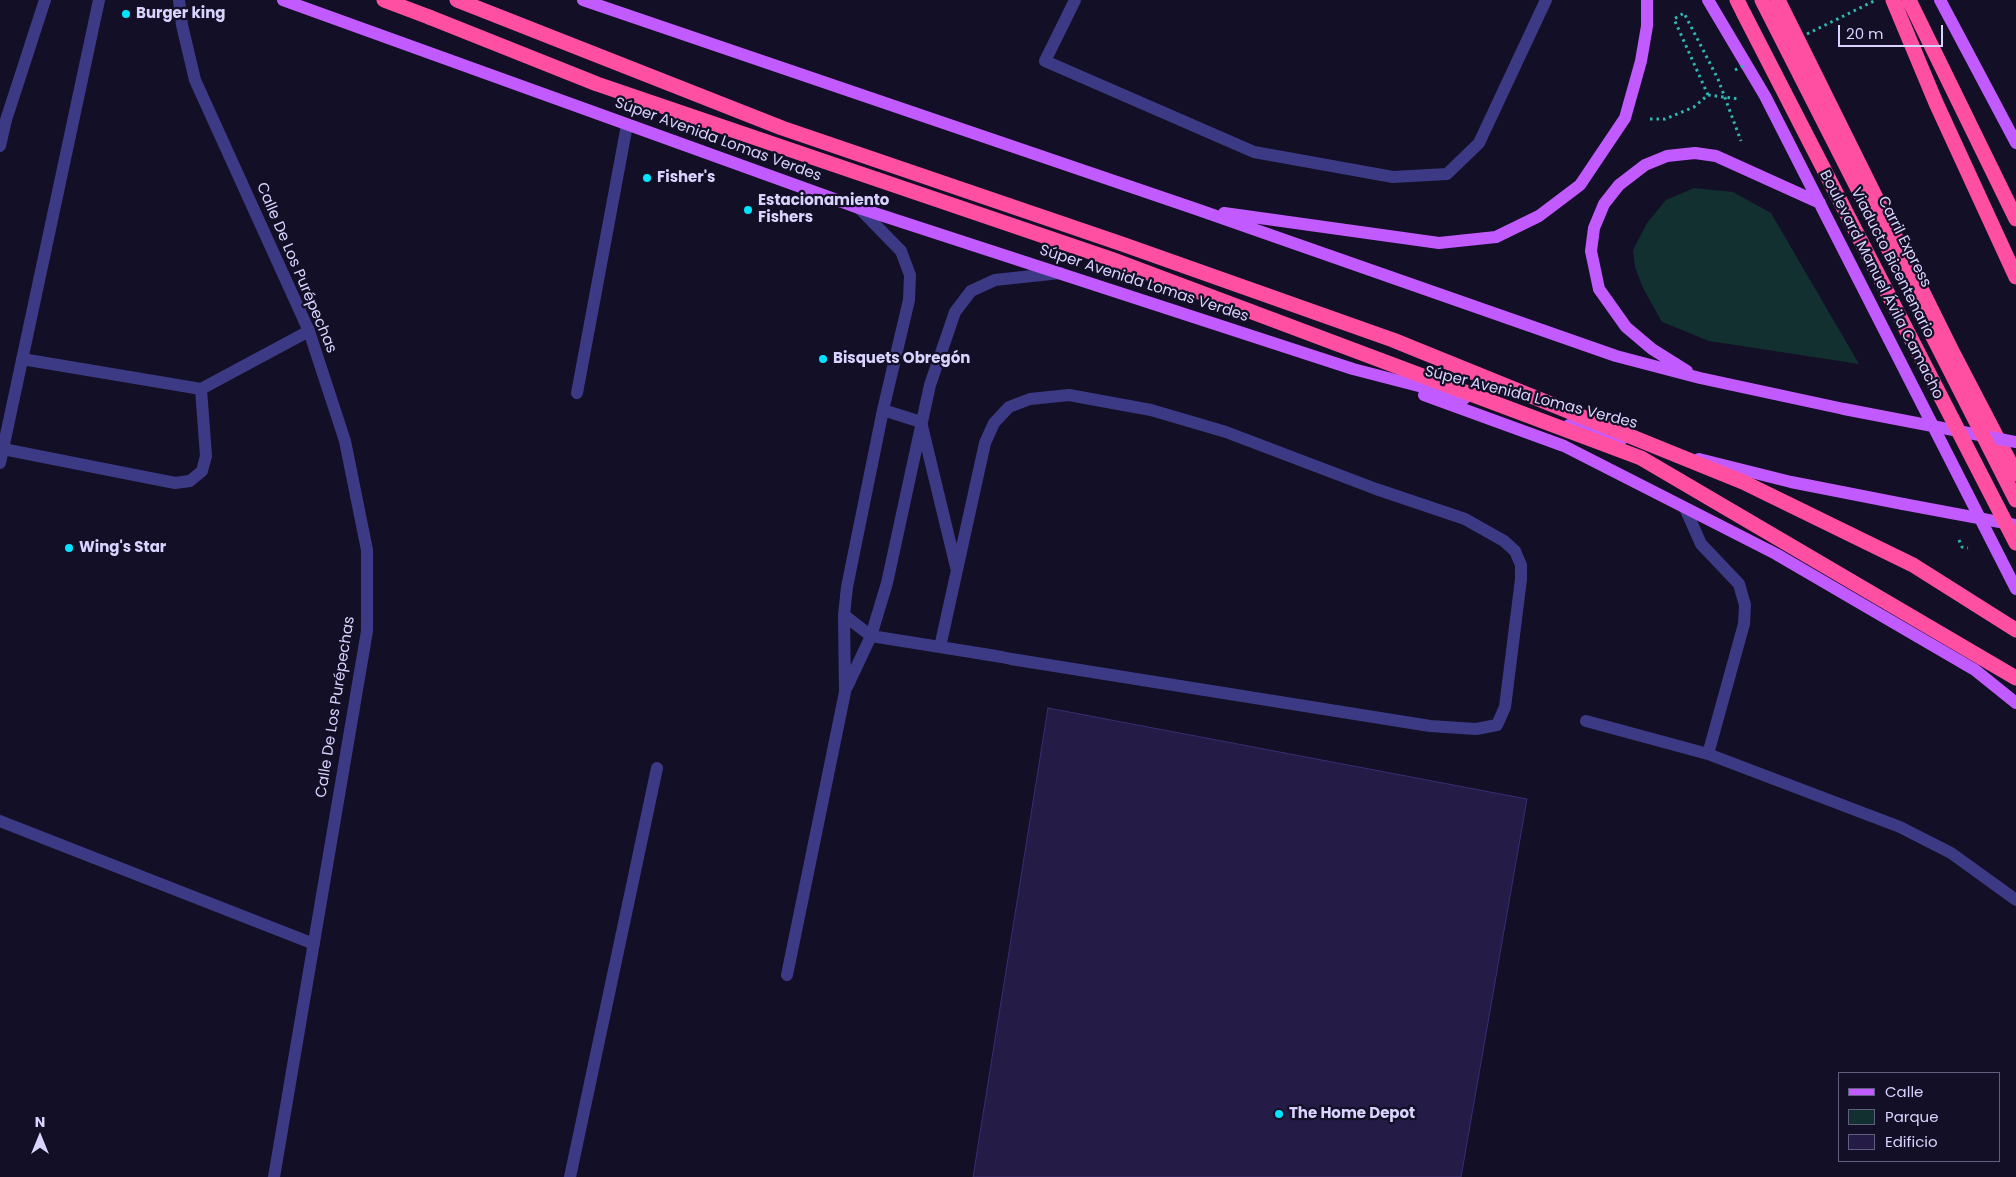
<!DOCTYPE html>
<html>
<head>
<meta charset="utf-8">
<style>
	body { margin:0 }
	#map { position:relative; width:2016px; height:1177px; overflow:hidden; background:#130f26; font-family:Poppins,sans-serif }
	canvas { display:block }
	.legend { position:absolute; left:1838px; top:1072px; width:162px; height:90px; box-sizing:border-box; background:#130f26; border:1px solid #625e7d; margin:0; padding:6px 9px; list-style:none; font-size:15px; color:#d9d4ff }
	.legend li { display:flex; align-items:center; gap:10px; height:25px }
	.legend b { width:25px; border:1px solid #625e7d }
	.north { position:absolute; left:15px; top:1112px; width:50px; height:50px; -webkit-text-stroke:4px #130f26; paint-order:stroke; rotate:0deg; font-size:14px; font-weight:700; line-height:20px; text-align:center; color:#d9d4ff }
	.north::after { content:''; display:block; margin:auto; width:18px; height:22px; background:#d9d4ff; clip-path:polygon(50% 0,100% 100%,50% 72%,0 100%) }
	.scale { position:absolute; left:1838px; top:25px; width:105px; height:22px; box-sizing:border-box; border:2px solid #d9d4ff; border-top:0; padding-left:6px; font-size:15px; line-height:18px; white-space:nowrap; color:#d9d4ff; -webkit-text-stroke:4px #130f26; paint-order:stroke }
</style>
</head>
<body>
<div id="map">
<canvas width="2016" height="1177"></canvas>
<ul class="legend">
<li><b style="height:6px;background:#c25bff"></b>Calle</li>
<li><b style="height:14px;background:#12302f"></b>Parque</li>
<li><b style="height:14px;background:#241b47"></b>Edificio</li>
</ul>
<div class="north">N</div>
<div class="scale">20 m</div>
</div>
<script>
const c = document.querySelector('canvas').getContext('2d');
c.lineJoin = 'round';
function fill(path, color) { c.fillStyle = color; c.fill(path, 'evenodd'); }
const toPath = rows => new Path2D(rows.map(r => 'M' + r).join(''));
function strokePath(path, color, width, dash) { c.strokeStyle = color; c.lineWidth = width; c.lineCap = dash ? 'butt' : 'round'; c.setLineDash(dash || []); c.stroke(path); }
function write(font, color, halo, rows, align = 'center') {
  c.font = font + ' Poppins,sans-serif'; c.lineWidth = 4.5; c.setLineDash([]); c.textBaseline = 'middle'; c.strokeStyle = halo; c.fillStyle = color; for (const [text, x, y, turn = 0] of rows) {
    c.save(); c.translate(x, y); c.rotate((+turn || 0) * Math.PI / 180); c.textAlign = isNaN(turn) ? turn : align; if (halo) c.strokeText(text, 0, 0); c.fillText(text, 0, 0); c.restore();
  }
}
fill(toPath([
	[1694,188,1733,192,1771,213,1859,364,1709,341,1662,322,1643,288,1635,267,1633,250,1647,223,1666,200]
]), '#12302f');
const building = toPath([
	[1048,708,1527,799,1461,1177,973,1177,1048,708]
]);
fill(building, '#241b47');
strokePath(building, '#3b2d73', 1);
strokePath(toPath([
	[1708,95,1674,19,1684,13,1718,79,1741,141],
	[1650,119,1665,119,1694,107,1708,95,1739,99],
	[1959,540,1962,547,1968,548]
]), '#2fb8b0', 3, [2.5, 4]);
strokePath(toPath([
	[179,0,182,25,195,80,309,331,345,441,367,550,367,631,274,1177],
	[1075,0,1045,61,1254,152,1393,177,1447,174,1479,143,1546,0],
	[0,146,6,120,45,0],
	[201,389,309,331],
	[577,393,627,125],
	[883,410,921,422,956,567],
	[3,449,175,483,190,481,202,471,206,456,201,389,22,359],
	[0,463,99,0],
	[1685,508,1701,544,1739,584,1745,605,1744,624,1708,754],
	[844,615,871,636,940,647,1002,657,1011,659,1430,726,1476,729,1497,725,1505,707,1521,579,1521,565,1515,551,1504,541,1465,519,1376,489,1226,432,1151,410,1069,395,1030,399,1009,407,994,423,985,443,940,647],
	[847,687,871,636,887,583,930,385,955,312,971,291,995,280,1060,273],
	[1586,721,1708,754,1900,827,1951,853,2016,900],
	[0,821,314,944],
	[787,975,845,692,844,615,847,587,883,410,909,300,910,275,901,251,859,208],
	[570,1177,657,768]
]), '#3d3a85', 12);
strokePath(toPath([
	[283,0,859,208,1353,369,1465,398],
	[583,0,1196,209,1616,356,1700,378,1844,409],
	[1708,0,1765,96,2016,589],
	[1940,0,2016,143],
	[1224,213,1439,243,1496,237,1539,216,1580,185,1625,118,1641,61,1647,26,1647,0],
	[1687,371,1652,349,1626,327,1599,289,1591,251,1594,228,1604,204,1619,185,1645,165,1667,156,1695,153,1716,156,1820,203],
	[1424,395,1564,446,1776,554,1975,670,2016,703],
	[1569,425,1622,439],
	[1699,459,1791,482,1903,504]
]), '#c25bff', 12);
strokePath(toPath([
	[384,0,429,17],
	[1737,0,1744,14],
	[1778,0,1952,351,2016,474],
	[1893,0,1936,103,2016,277],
	[1909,0,2016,219]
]), '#ff4fa3', 15);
strokePath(toPath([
	[1807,34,1876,0],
	[1735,70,1743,66]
]), '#2fb8b0', 3, [2.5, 4]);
strokePath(toPath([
	[1844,409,2016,442],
	[1903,504,2016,525]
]), '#c25bff', 12);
strokePath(toPath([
	[457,0,782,128,1122,244,1393,340,1743,482,1913,565,2016,630],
	[1762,0,2016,500],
	[1744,14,2016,543],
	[429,17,597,84,1111,259,1641,458,2016,678]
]), '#ff4fa3', 15);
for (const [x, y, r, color] of [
	[126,14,5,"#00e5ff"],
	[647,178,5,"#00e5ff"],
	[748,210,5,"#00e5ff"],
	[823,359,5,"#00e5ff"],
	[69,548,5,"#00e5ff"],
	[1279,1114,5,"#00e5ff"]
]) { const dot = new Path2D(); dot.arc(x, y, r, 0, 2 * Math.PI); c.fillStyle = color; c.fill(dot); strokePath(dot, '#130f26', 2); }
write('bold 15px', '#d9d4ff', '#130f26', [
	["Burger king",136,14],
	["Fisher's",657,178],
	["Estacionamiento",758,201],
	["Fishers",758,218],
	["Bisquets Obregón",833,359],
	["Wing's Star",79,548],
	["The Home Depot",1289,1114]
], 'left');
write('15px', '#d9d4ff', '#130f26', [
	["Súper Avenida Lomas Verdes",718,140,20],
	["Carril Express",1904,242,63],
	["Viaducto Bicentenario",1892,263,63],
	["Calle De Los Purépechas",296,268,67],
	["Súper Avenida Lomas Verdes",1144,284,18],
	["Boulevard Manuel Ávila Camacho",1881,285,63],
	["Súper Avenida Lomas Verdes",1531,398,14],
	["Calle De Los Purépechas",336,707,-81]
]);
</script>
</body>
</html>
